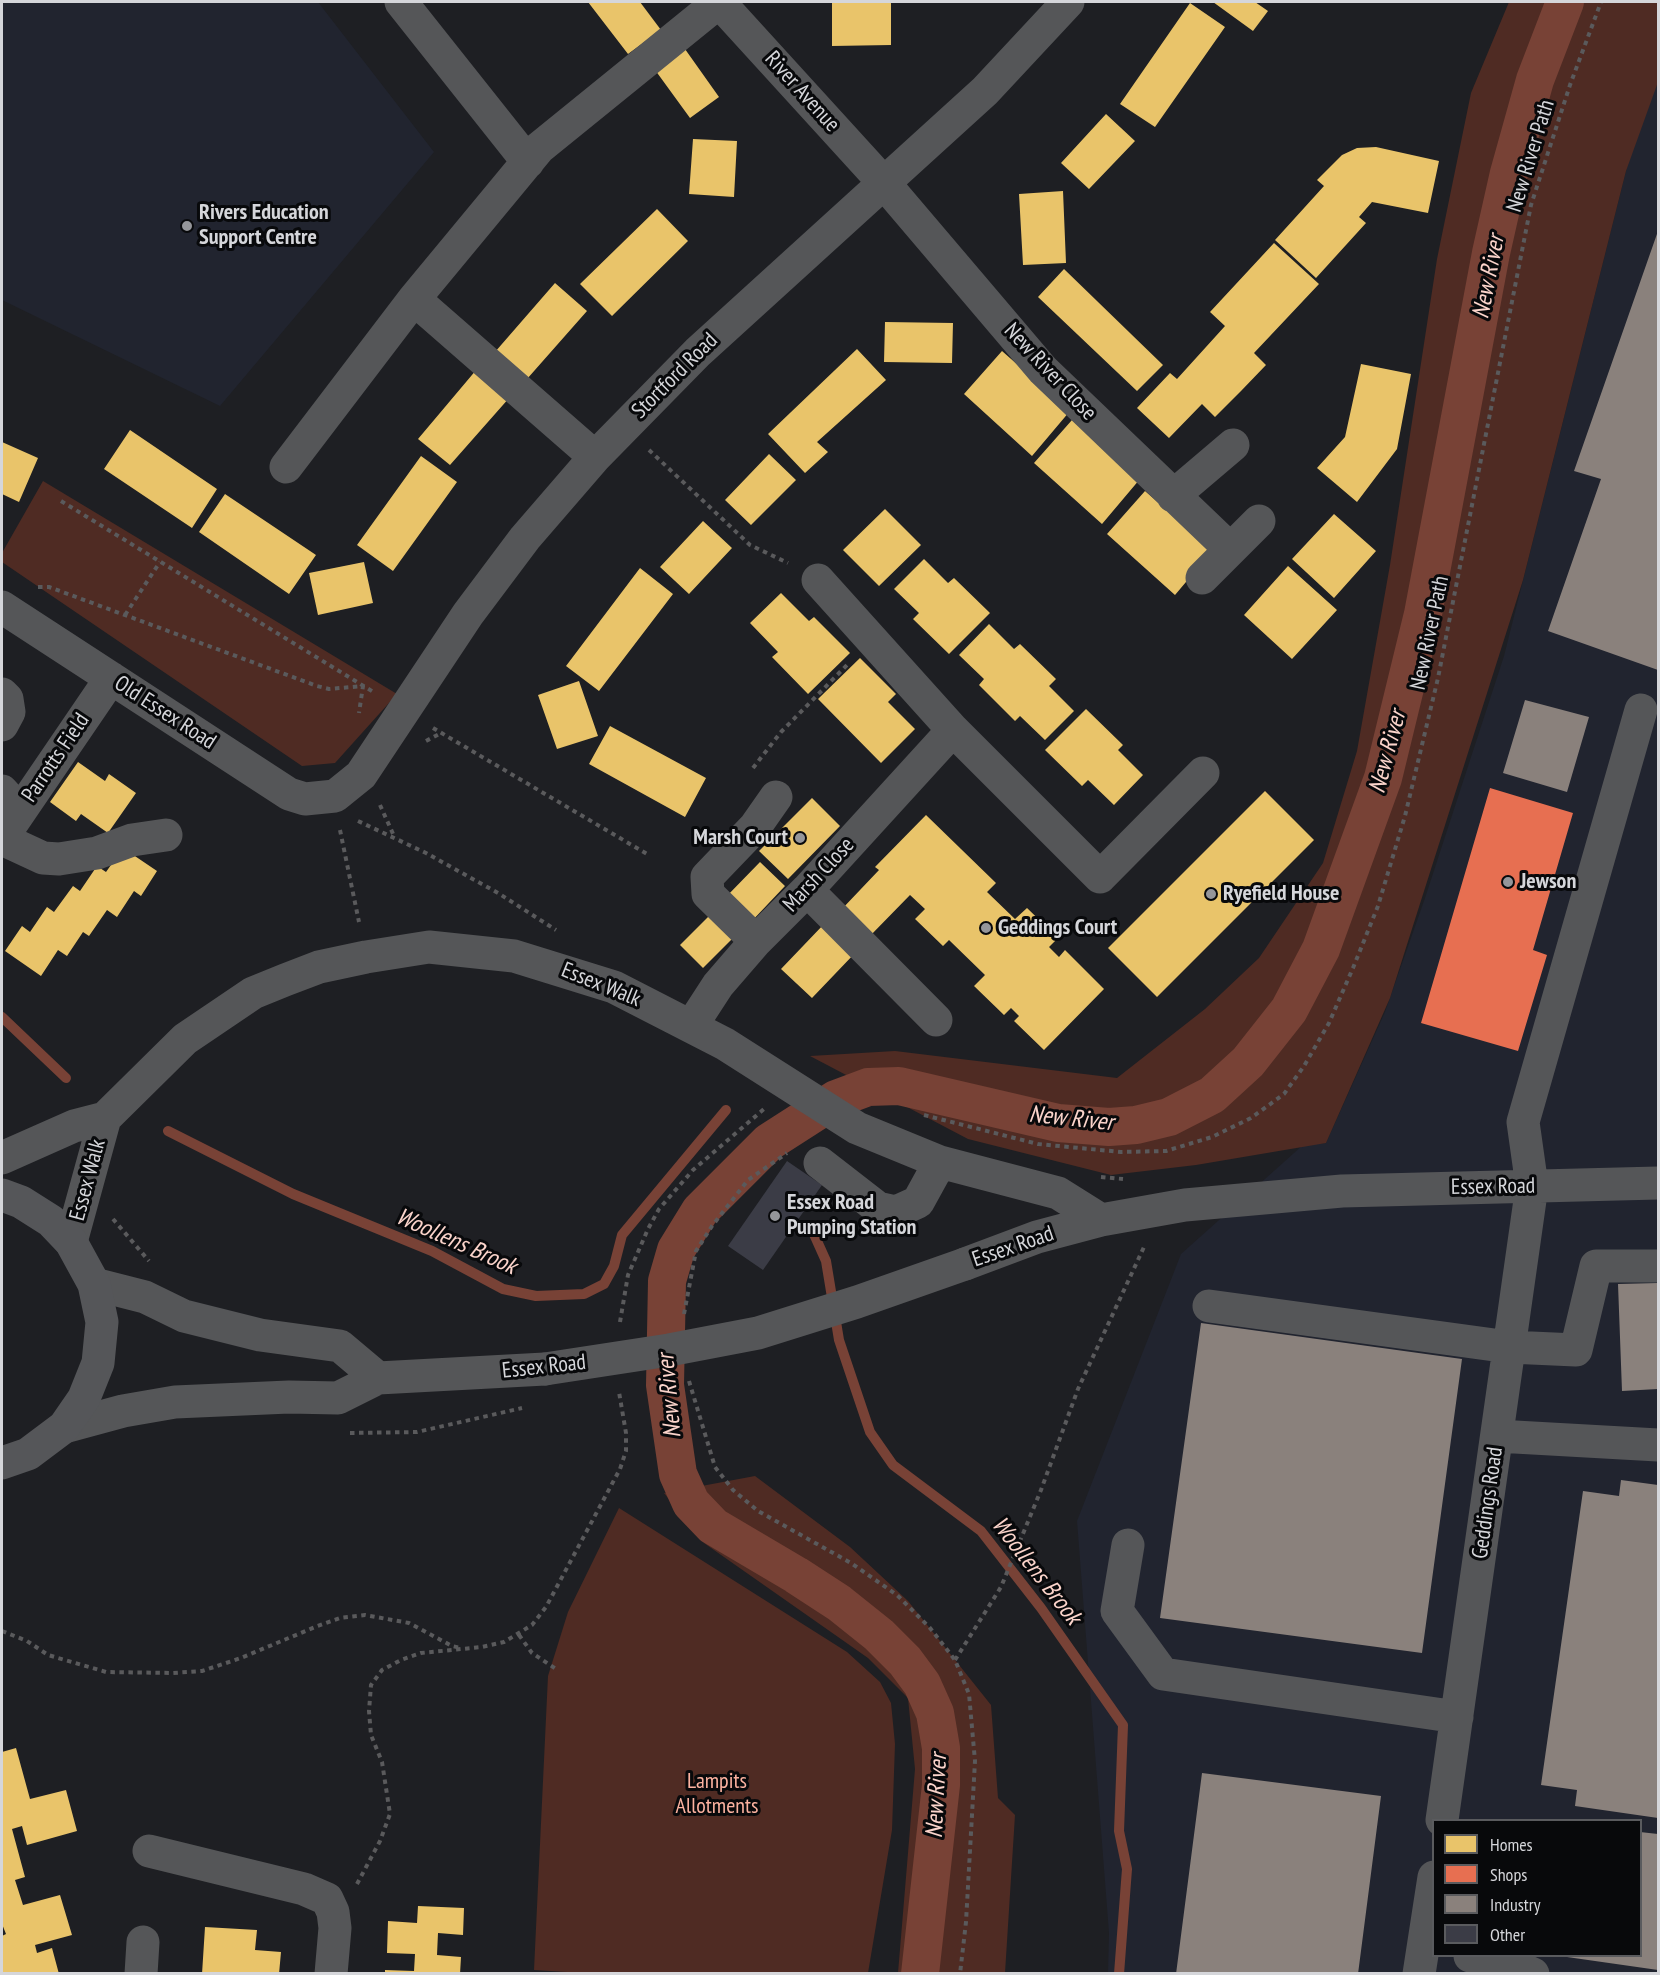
<!DOCTYPE html>
<html>
<head>
<meta charset="utf-8">
<style>
	body { margin:0 }
	#map { position:relative; width:1660px; height:1975px; overflow:hidden; background:#1e1f23; font-family:"PT Sans Narrow",sans-serif }
	canvas { display:block }
	.frame { position:absolute; inset:0; border:3px solid #d5d6da; pointer-events:none }
	.legend { position:absolute; left:1432px; top:1819px; width:210px; height:138px; box-sizing:border-box; background:#08090b; border:2px solid #5a5b5e; margin:0; padding:8px 10px; list-style:none; font-size:18px; color:#d5d6da }
	.legend li { display:flex; align-items:center; gap:12px; height:30px }
	.legend b { width:30px; border:2px solid #5a5b5e }
</style>
</head>
<body>
<div id="map">
<canvas width="1660" height="1975"></canvas>
<div class="frame"></div>
<ul class="legend">
<li><b style="height:16px;background:#e9c46a"></b>Homes</li>
<li><b style="height:16px;background:#e76f51"></b>Shops</li>
<li><b style="height:16px;background:#8a817c"></b>Industry</li>
<li><b style="height:16px;background:#3b3c46"></b>Other</li>
</ul>
</div>
<script>
const c = document.querySelector('canvas').getContext('2d');
c.lineJoin = 'round';
function fill(path, color) { c.fillStyle = color; c.fill(path, 'evenodd'); }
const toPath = rows => new Path2D(rows.map(r => 'M' + r).join(''));
function strokePath(path, color, width, dash) { c.strokeStyle = color; c.lineWidth = width; c.lineCap = dash ? 'butt' : 'round'; c.setLineDash(dash || []); c.stroke(path); }
function write(font, color, halo, rows, align = 'center') {
  c.font = font + ' "PT Sans Narrow",sans-serif'; c.lineWidth = 6; c.setLineDash([]); c.textBaseline = 'middle'; c.strokeStyle = halo; c.fillStyle = color; for (const [text, x, y, turn = 0] of rows) {
    c.save(); c.translate(x, y); c.rotate((+turn || 0) * Math.PI / 180); c.textAlign = isNaN(turn) ? turn : align; if (halo) c.strokeText(text, 0, 0); c.fillText(text, 0, 0); c.restore();
  }
}
fill(toPath([
	[2,2,318,2,434,152,220,406,2,300],
	[1658,80,1658,1973,1108,1973,1109,1933,1077,1521,1181,1254,1303,1145,1326,1143,1385,1012,1425,898,1504,656,1628,163],
	[1434,1820,1640,1820,1640,1956,1434,1956]
]), '#21242f');
fill(toPath([
	[1509,2,1658,2,1658,82,1626,171,1523,580,1390,998,1326,1143,1196,1165,1111,1175,968,1139,810,1056,895,1051,1117,1078,1205,1009,1259,958,1323,863,1357,751,1390,565,1437,259,1471,93],
	[43,481,397,694,335,763,302,766,2,562,2,553],
	[755,1476,850,1547,908,1601,991,1705,998,1798,1015,1815,1005,1973,898,1973,915,1769,908,1698,868,1658,704,1543,664,1493],
	[619,1508,847,1652,880,1682,891,1703,895,1744,892,1830,868,1973,600,1974,534,1970,548,1676,568,1612]
]), '#4f2b23');
fill(toPath([
	[588,2,640,2,661,30,628,54],
	[832,2,891,2,891,45,832,46],
	[1213,2,1255,2,1268,11,1253,31],
	[1190,3,1225,27,1155,127,1120,104],
	[680,42,719,97,690,118,650,63],
	[1106,114,1135,141,1089,189,1061,163],
	[693,139,737,141,734,197,689,194],
	[1376,147,1439,161,1428,213,1372,202,1359,217,1366,223,1316,278,1275,240,1324,186,1317,180,1342,155,1357,148],
	[1063,191,1066,263,1023,265,1019,194],
	[657,209,688,241,612,316,580,284],
	[1274,243,1319,284,1254,353,1266,365,1241,391,1215,417,1202,404,1169,438,1137,408,1170,373,1177,379,1225,326,1210,312],
	[1064,269,1163,365,1137,391,1038,297],
	[555,283,587,311,527,379,495,352],
	[885,322,953,323,952,363,884,362],
	[857,349,886,380,817,442,828,452,805,473,768,434],
	[1002,351,1070,411,1032,456,964,394],
	[1361,364,1411,374,1397,449,1357,502,1317,468,1345,437],
	[477,369,510,397,450,465,418,439],
	[1072,420,1140,479,1102,524,1034,463],
	[130,430,217,489,192,528,104,469],
	[2,442,38,458,19,502,2,494],
	[769,454,796,480,751,525,725,500],
	[421,456,457,482,393,571,357,545],
	[1145,491,1213,550,1175,595,1107,534],
	[225,494,316,555,289,594,199,532],
	[885,509,921,545,879,586,843,550],
	[1334,514,1376,551,1334,598,1292,559],
	[703,521,732,548,689,594,660,567],
	[924,559,948,583,954,578,990,613,949,654,913,619,919,613,894,589],
	[364,562,373,603,318,615,309,573],
	[1288,566,1337,610,1292,659,1244,615],
	[640,568,673,594,599,691,566,666],
	[781,593,809,621,814,617,850,653,808,694,772,657,778,652,750,623],
	[989,624,1014,649,1020,644,1056,679,1049,686,1074,711,1045,740,1020,716,1015,721,979,685,984,679,959,655],
	[860,658,896,694,888,702,915,729,881,763,818,699],
	[579,681,598,736,557,749,538,695],
	[1086,709,1123,745,1118,750,1143,775,1114,805,1088,780,1082,786,1045,750],
	[610,726,706,778,685,817,589,764],
	[78,762,105,781,109,774,136,793,108,833,81,814,76,821,50,802],
	[1265,791,1314,840,1157,997,1108,948],
	[812,798,840,826,788,879,759,851],
	[926,815,996,883,987,892,1015,919,1027,908,1058,938,1049,947,1059,957,1065,950,1104,989,1044,1050,1014,1021,1019,1016,1011,1008,1004,1015,974,986,985,975,949,940,943,946,915,919,925,909,910,895,869,937,841,910,879,870,875,867],
	[123,848,157,871,141,896,134,891,117,917,107,910,89,936,83,932,67,956,58,950,41,976,5,951,22,926,30,932,47,907,54,912,73,886,80,891,97,866,106,872],
	[760,862,785,886,750,923,724,899],
	[715,910,738,933,703,968,680,945],
	[825,923,856,952,812,998,781,969],
	[16,1748,30,1799,66,1790,77,1831,27,1845,22,1826,12,1829,25,1877,15,1880,23,1905,60,1895,72,1935,35,1945,37,1953,52,1948,59,1974,2,1974,2,1936,6,1934,2,1924,2,1752],
	[418,1906,464,1908,463,1935,438,1933,437,1955,461,1957,460,1974,385,1974,385,1970,414,1971,415,1954,387,1953,388,1921,417,1923],
	[205,1927,257,1930,255,1950,281,1952,279,1974,202,1974]
]), '#e9c46a');
fill(toPath([
	[1490,788,1573,813,1533,950,1547,955,1518,1051,1421,1023]
]), '#e76f51');
fill(toPath([
	[1658,231,1658,670,1548,631,1601,479,1574,471],
	[1525,700,1589,717,1567,792,1503,773],
	[1658,1283,1658,1389,1622,1391,1618,1284],
	[1201,1323,1462,1359,1422,1653,1160,1618],
	[1621,1480,1658,1485,1658,1818,1575,1806,1577,1790,1541,1785,1583,1491,1619,1496],
	[1202,1773,1381,1796,1358,1974,1176,1974],
	[1640,1832,1658,1834,1658,1970,1567,1957,1640,1956]
]), '#8a817c');
strokePath(toPath([
	[2,1017,66,1078],
	[168,1131,293,1194,432,1251,503,1289,536,1296,584,1294,604,1284,614,1266,622,1235,726,1110],
	[813,1232,826,1261,839,1340,870,1432,893,1465,981,1531,1041,1608,1123,1725,1119,1831,1127,1869,1119,1974]
]), '#784236', 10);
strokePath(toPath([
	[920,1974,941,1785,941,1748,935,1713,922,1684,905,1661,879,1635,839,1603,796,1575,713,1526,691,1503,678,1474,665,1385,667,1281,676,1250,700,1211,769,1142,836,1099,868,1087,899,1086,1058,1123,1109,1127,1136,1125,1169,1117,1212,1095,1248,1062,1289,1010,1321,949,1383,778,1423,614,1491,253,1509,173,1535,80,1565,2]
]), '#784236', 38);
fill(toPath([
	[787,1161,822,1185,763,1270,728,1246]
]), '#3b3c46');
strokePath(toPath([
	[649,450,750,545,788,563],
	[61,501,375,693],
	[38,587,49,587,317,686,329,689,363,686,359,713],
	[125,615,160,562],
	[433,728,647,854],
	[426,741,441,733],
	[753,768,781,732,847,665],
	[380,805,394,836],
	[358,821,426,853,498,893,556,930],
	[340,830,359,922],
	[924,1115,1038,1144,1121,1152,1166,1151,1212,1137,1251,1118,1284,1094,1304,1066,1329,1023,1353,968,1378,906,1405,816,1438,678,1531,205,1570,85,1601,2],
	[1101,1177,1123,1179],
	[113,1219,149,1261],
	[684,1314,696,1251,712,1226,748,1180,787,1153],
	[620,1322,628,1275,648,1229,659,1209,693,1170,764,1109],
	[689,1381,715,1467,733,1490,758,1511,851,1563,897,1595,930,1628,955,1660,969,1694,975,1761,966,1922,960,1974],
	[350,1433,417,1432,522,1408],
	[2,1631,27,1641,48,1655,106,1672,173,1673,202,1671,241,1658,315,1627,340,1618,365,1615,409,1623,452,1646,461,1648],
	[519,1635,532,1653,556,1669],
	[955,1660,1001,1587,1041,1490,1078,1389,1144,1247],
	[357,1884,380,1841,390,1814,382,1762,371,1735,369,1711,371,1685,382,1670,401,1660,421,1653,482,1647,504,1642,532,1625,546,1607,620,1469,626,1451,626,1433,619,1392]
]), '#5a5a5c', 4, [4.5, 4.5]);
strokePath(toPath([
	[401,2,528,162],
	[719,2,884,183,1043,370,1230,549],
	[414,299,595,457],
	[286,467,414,299,539,148,719,2],
	[1173,496,1233,445],
	[1202,578,1259,521],
	[818,580,953,730,1100,877,1203,773],
	[2,607,289,794,305,799,335,796,361,775,468,614,525,538,595,457,698,352,985,91,1068,2],
	[2,694,7,699,9,712,2,725],
	[2,791,20,811],
	[2,838,111,678],
	[2,839,43,858,59,859,97,853,132,840,166,835],
	[807,890,936,1020],
	[756,941,708,894,707,877,755,827,776,797],
	[692,1025,718,985,756,941,807,890,953,730],
	[2,1158,74,1126,105,1118],
	[820,1163,878,1208,896,1212,918,1202,940,1162],
	[71,1242,105,1118,185,1039,253,993,285,980,319,967,366,957,429,947,514,956,614,987,725,1044,857,1128,940,1162,1058,1193,1101,1220],
	[965,1264,1037,1237,1101,1220,1185,1205,1342,1191,1658,1183],
	[94,1284,145,1297,184,1316,260,1335,340,1346,378,1378],
	[1209,1306,1509,1347,1576,1350,1596,1266,1658,1266],
	[64,1427,123,1411,175,1402,289,1397,338,1398,378,1378,545,1369],
	[1497,1436,1658,1445],
	[1128,1545,1117,1611,1163,1674,1457,1717],
	[1442,1820,1532,1186,1523,1122,1641,710],
	[149,1851,304,1889,327,1899,333,1912,335,1928,331,1974],
	[1470,1956,1500,1959,1533,1974],
	[141,1974,143,1942],
	[1419,1974,1434,1877]
]), '#555658', 33);
strokePath(toPath([
	[2,1195,21,1202,51,1221,71,1242,94,1284,102,1322,98,1363,84,1398,64,1427,28,1454,2,1463]
]), '#555659', 33);
strokePath(toPath([
	[545,1369,669,1350,758,1333,857,1302,965,1264]
]), '#555658', 33);
for (const [x, y, r, color] of [
	[187,226,6,"#95969a"],
	[800,838,6,"#95969a"],
	[1508,882,6,"#95969a"],
	[1211,894,6,"#95969a"],
	[986,928,6,"#95969a"],
	[775,1216,6,"#95969a"]
]) { const dot = new Path2D(); dot.arc(x, y, r, 0, 2 * Math.PI); c.fillStyle = color; c.fill(dot); strokePath(dot, '#08090b', 2); }
write('22px', '#d5d6da', '#08090b', [
	["River Avenue",802,92,48],
	["New River Path",1531,156,-73],
	["New River Close",1050,372,47],
	["Stortford Road",675,376,-45],
	["New River Path",1430,633,-78],
	["Old Essex Road",165,713,33],
	["Parrotts Field",56,758,-56],
	["Marsh Close",819,875,-47],
	["Essex Walk",601,985,22],
	["Essex Walk",88,1180,-75],
	["Essex Road",1493,1187,-1],
	["Essex Road",1013,1247,-19],
	["Essex Road",544,1367,-6],
	["Geddings Road",1488,1503,-82]
]);
write('bold 22px', '#d5d6da', '#08090b', [
	["Rivers Education",199,213],
	["Support Centre",199,238],
	["Marsh Court",788,838,"right"],
	["Jewson",1520,882],
	["Ryefield House",1223,894],
	["Geddings Court",998,928],
	["Essex Road",787,1203],
	["Pumping Station",787,1228]
], 'left');
write('22px', '#fcb2a0', '#08090b', [
	["Lampits",717,1782],
	["Allotments",717,1807]
]);
write('italic 24px', '#fbd4cb', '#08090b', [
	["New River",1489,277,-79],
	["New River",1388,752,-75],
	["New River",1071,1119,6],
	["Woollens Brook",456,1242,24],
	["New River",670,1396,-95],
	["Woollens Brook",1036,1571,52],
	["New River",937,1796,-87]
]);
</script>
</body>
</html>
